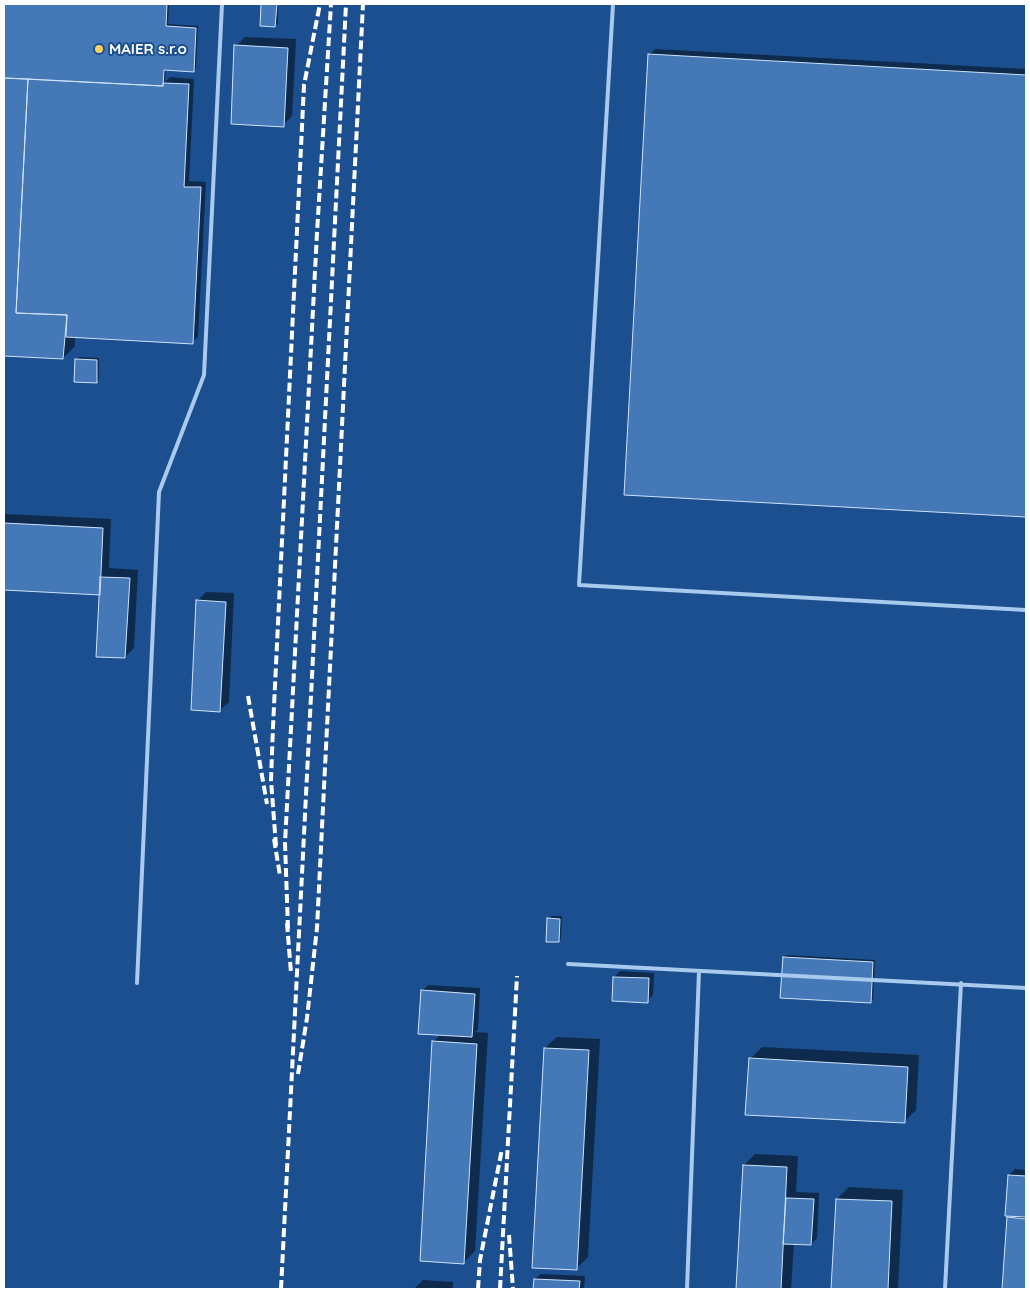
<!DOCTYPE html>
<html>
<head>
<meta charset="utf-8">
<style>
	body { margin:0 }
	#map { position:relative; width:1030px; height:1293px; overflow:hidden; background:#1b4f8f; font-family:Quicksand,sans-serif }
	canvas { display:block }
	.frame { position:absolute; inset:0; border:5px solid #fff; pointer-events:none }
</style>
</head>
<body>
<div id="map">
<canvas width="1030" height="1293"></canvas>
<div class="frame"></div>
</div>
<script>
const c = document.querySelector('canvas').getContext('2d');
c.lineJoin = 'round';
function fill(path, color) { c.fillStyle = color; c.fill(path, 'evenodd'); }
const toPath = rows => new Path2D(rows.map(r => 'M' + r).join(''));
function strokePath(path, color, width, dash) { c.strokeStyle = color; c.lineWidth = width; c.lineCap = dash ? 'butt' : 'round'; c.setLineDash(dash || []); c.stroke(path); }
function write(font, color, halo, rows, align = 'center') {
  c.font = font + ' Quicksand,sans-serif'; c.lineWidth = 4; c.setLineDash([]); c.textBaseline = 'middle'; c.strokeStyle = halo; c.fillStyle = color; for (const [text, x, y, turn = 0] of rows) {
    c.save(); c.translate(x, y); c.rotate((+turn || 0) * Math.PI / 180); c.textAlign = isNaN(turn) ? turn : align; if (halo) c.strokeText(text, 0, 0); c.fillText(text, 0, 0); c.restore();
  }
}
fill(toPath([
	[4,4,169,4,168,24,198,26,196,68,194,71,166,69,165,82,170,77,194,79,189,181,206,182,198,337,192,342,75,336,75,346,63,358,4,355],
	[263,4,278,4,278,23,275,25,262,25],
	[245,37,296,39,292,116,283,125,236,46],
	[655,49,1026,69,1026,516,625,494,649,55],
	[79,357,99,358,99,379,96,382,76,360],
	[4,514,111,519,109,568,138,570,134,648,125,657,101,594,4,589],
	[206,592,234,593,229,702,220,710,197,601],
	[551,916,562,916,561,939,559,941,549,919],
	[787,955,875,960,873,1000,870,1002,784,958],
	[620,971,654,973,653,995,647,1001,614,977],
	[428,985,480,988,478,1030,475,1032,488,1033,475,1251,464,1262,433,1042,441,1034,423,990],
	[557,1037,600,1039,588,1257,576,1269,545,1048],
	[762,1047,919,1055,916,1110,904,1122,750,1059],
	[755,1154,798,1156,796,1192,819,1193,817,1238,811,1244,794,1243,791,1289,737,1289,744,1165],
	[1015,1169,1026,1170,1026,1289,1004,1289,1008,1218,1011,1215,1009,1175],
	[849,1187,903,1190,898,1289,833,1289,837,1199],
	[541,1274,585,1276,584,1289,535,1289,535,1279],
	[423,1280,453,1282,453,1289,414,1289]
]), '#0007');
const building = toPath([
	[4,4,167,4,166,26,196,28,194,72,164,70,163,86,4,78,4,4],
	[261,4,277,4,275,27,260,26,261,4],
	[234,45,288,48,284,127,231,124,234,45],
	[648,54,1026,75,1026,517,624,495,648,54],
	[4,78,28,79,16,313,67,315,63,359,4,356,4,78],
	[28,79,163,86,163,83,189,84,184,187,201,187,193,344,66,337,67,315,16,313,28,79],
	[75,359,97,360,97,383,74,382,75,359],
	[4,523,103,528,100,595,4,590,4,523],
	[100,577,130,578,125,658,96,657,100,577],
	[196,600,226,602,220,712,191,710,196,600],
	[547,918,560,919,559,942,546,942,547,918],
	[783,957,873,962,871,1003,780,998,783,957],
	[613,977,649,978,648,1003,612,1001,613,977],
	[421,990,475,994,472,1037,418,1034,421,990],
	[432,1041,477,1044,464,1264,420,1261,432,1041],
	[544,1048,589,1050,577,1270,532,1268,544,1048],
	[749,1058,908,1067,905,1123,745,1115,749,1058],
	[743,1165,787,1167,781,1289,736,1289,743,1165],
	[1008,1175,1026,1176,1026,1217,1005,1216,1008,1175],
	[786,1198,814,1199,811,1245,783,1244,786,1198],
	[836,1199,892,1201,888,1289,831,1289,836,1199],
	[1007,1217,1026,1219,1026,1289,1002,1289,1007,1217],
	[534,1279,580,1281,579,1289,533,1289,534,1279]
]);
fill(building, '#4478b7');
strokePath(building, '#cfe3fa', 1);
strokePath(toPath([
	[613,4,579,585,1026,610],
	[568,964,1026,988],
	[137,983,159,492,204,375,222,4],
	[687,1289,699,971],
	[945,1289,961,983]
]), '#a9c9ee', 4);
strokePath(toPath([
	[248,696,267,804],
	[274,839,280,876],
	[276,846,271,780,273,727,304,85,320,4],
	[287,923,291,973],
	[288,929,285,843,317,233,331,4],
	[298,1074,307,1018,317,928,363,4],
	[509,1235,513,1289],
	[281,1289,346,4],
	[478,1289,480,1260,502,1149],
	[500,1289,517,976]
]), '#fff', 4, [9, 4]);
for (const [x, y, r, color] of [
	[99,49,5,"#ffd166"]
]) { const dot = new Path2D(); dot.arc(x, y, r, 0, 2 * Math.PI); c.fillStyle = color; c.fill(dot); strokePath(dot, '#1b4f8f', 2); }
write('bold 15px', '#fff', '#1b4f8f', [
	["MAIER s.r.o",109,49]
], 'left');
</script>
</body>
</html>
